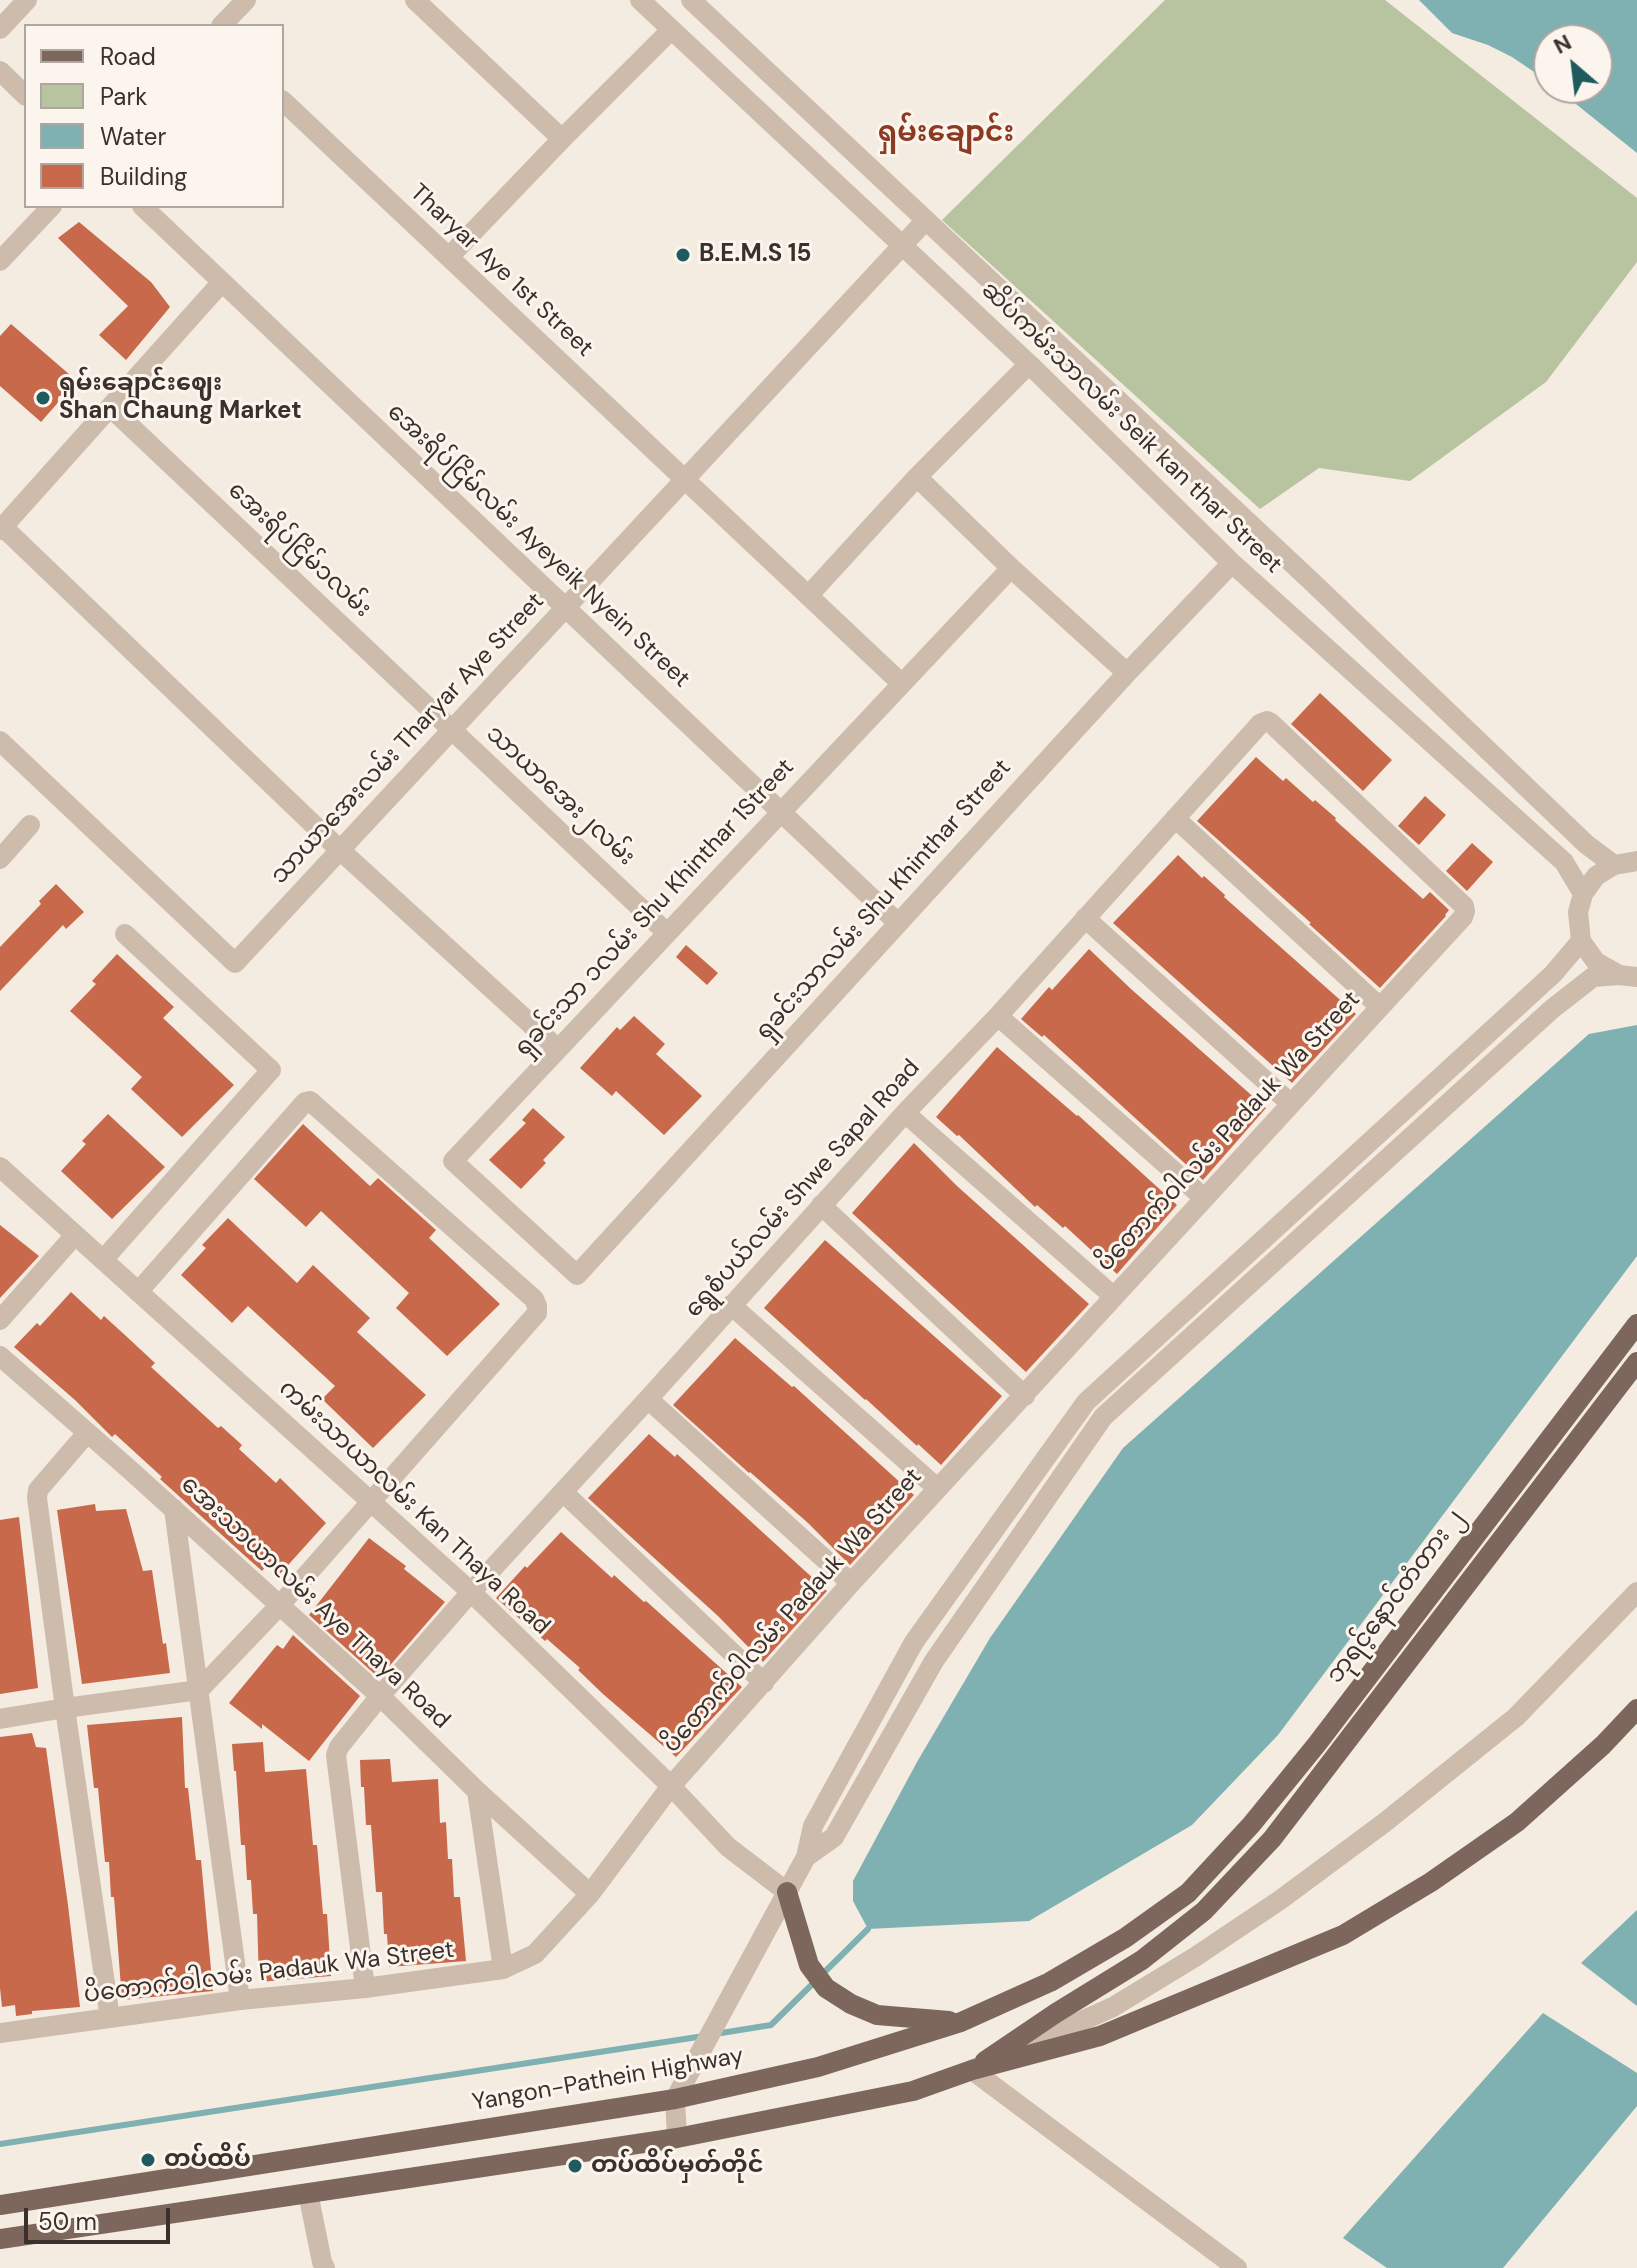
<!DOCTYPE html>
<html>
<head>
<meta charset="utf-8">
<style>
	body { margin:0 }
	#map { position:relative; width:1637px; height:2268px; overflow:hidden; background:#f4ebe1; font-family:"DM Sans",sans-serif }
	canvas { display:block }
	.legend { position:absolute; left:24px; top:24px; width:260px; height:184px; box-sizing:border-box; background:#fbf5ee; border:2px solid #aea6a0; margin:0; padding:10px 14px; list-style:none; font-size:24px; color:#3b302b }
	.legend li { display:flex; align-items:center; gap:16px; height:40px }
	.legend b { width:40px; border:2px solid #aea6a0 }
	.north { position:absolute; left:1533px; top:24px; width:80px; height:80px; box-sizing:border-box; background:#fbf5ee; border:2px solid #aea6a0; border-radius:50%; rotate:332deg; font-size:22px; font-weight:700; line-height:32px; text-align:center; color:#3b302b }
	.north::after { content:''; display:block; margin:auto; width:28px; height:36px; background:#1f5a5e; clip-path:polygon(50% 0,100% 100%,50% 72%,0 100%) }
	.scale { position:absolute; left:24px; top:2208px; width:146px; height:36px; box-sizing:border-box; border:4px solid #3b302b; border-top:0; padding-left:10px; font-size:24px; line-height:28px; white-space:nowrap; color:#3b302b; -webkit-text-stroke:6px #fbf5ee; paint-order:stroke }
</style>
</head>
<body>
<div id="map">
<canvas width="1637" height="2268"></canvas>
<ul class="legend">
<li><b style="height:10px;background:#7d675c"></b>Road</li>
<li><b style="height:22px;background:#b8c4a0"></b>Park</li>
<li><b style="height:22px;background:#7fb0b2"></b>Water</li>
<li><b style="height:22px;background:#c8694b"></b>Building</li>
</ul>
<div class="north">N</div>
<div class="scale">50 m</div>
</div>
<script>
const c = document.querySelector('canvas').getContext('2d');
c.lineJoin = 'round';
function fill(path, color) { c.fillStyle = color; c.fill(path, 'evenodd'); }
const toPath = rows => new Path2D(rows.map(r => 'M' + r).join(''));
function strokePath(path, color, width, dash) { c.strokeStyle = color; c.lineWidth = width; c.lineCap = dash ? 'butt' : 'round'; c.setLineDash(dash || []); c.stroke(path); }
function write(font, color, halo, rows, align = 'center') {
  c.font = font + ' "DM Sans","Noto Sans Myanmar",sans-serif'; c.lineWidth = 6; c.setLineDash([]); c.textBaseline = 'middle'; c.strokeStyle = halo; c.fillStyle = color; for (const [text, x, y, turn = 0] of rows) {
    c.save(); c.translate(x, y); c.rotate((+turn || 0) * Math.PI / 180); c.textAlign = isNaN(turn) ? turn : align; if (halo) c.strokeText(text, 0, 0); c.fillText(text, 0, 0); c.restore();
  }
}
fill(toPath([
	[1165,0,1385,0,1637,198,1637,262,1546,382,1410,481,1319,468,1260,509,942,220]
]), '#b8c4a0');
fill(toPath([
	[1419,0,1637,0,1637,153,1556,88,1597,88,1597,40,1549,40,1549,82,1512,57,1488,45,1452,33],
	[1637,1025,1637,1256,1278,1735,1192,1825,1029,1921,868,1929,853,1901,853,1881,917,1762,990,1638,1123,1448,1589,1034],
	[1637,1910,1637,2006,1581,1963],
	[1543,2013,1637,2073,1637,2106,1503,2268,1387,2268,1343,2238]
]), '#7fb0b2');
strokePath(toPath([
	[715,2034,771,2025,868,1929],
	[0,2144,704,2036]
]), '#7fb0b2', 6);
fill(toPath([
	[79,222,151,282,170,307,126,360,99,335,128,306,58,238],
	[11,324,77,381,41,422,0,386,0,336],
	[1320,693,1392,760,1363,791,1291,724],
	[1256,757,1283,781,1286,778,1313,802,1315,800,1336,818,1335,820,1423,899,1430,892,1449,910,1445,915,1446,916,1380,988,1309,924,1311,923,1197,821],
	[1425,796,1446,815,1419,845,1398,826],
	[1472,843,1493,862,1467,891,1446,871],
	[1178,855,1202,878,1204,876,1225,895,1224,897,1356,1014,1292,1083,1113,923],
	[56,884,84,912,66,929,63,925,0,991,0,947,41,904,39,901],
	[686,945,718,973,707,985,676,957],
	[1089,949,1131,989,1266,1108,1203,1180,1076,1064,1044,1035,1042,1037,1021,1019,1049,987,1052,990],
	[117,954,174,1007,163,1018,234,1085,182,1137,131,1089,142,1077,70,1011,96,984,92,981],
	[634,1016,665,1044,656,1054,702,1096,664,1135,616,1091,612,1096,580,1068,617,1027,620,1030],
	[997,1047,1077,1116,1078,1115,1177,1205,1117,1274,1065,1226,1063,1228,1037,1205,1035,1207,959,1135,957,1136,936,1117],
	[533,1108,565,1137,543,1160,546,1163,521,1189,489,1160,526,1123,522,1120],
	[108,1114,165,1167,112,1219,61,1171,86,1144,82,1141],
	[303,1124,370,1186,378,1178,436,1230,429,1238,500,1304,447,1356,396,1308,409,1293,321,1211,306,1227,254,1179],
	[914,1143,957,1186,1089,1304,1026,1372,852,1213],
	[228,1218,297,1283,313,1265,370,1318,357,1332,426,1395,373,1448,322,1399,335,1386,248,1306,232,1323,181,1275,206,1248,202,1245],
	[0,1225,39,1256,0,1298],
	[825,1240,1002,1396,941,1465,918,1444,917,1446,866,1399,865,1400,764,1308],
	[71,1292,101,1320,104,1316,126,1336,155,1363,151,1367,218,1428,221,1426,242,1445,239,1449,276,1483,280,1478,326,1523,280,1574,269,1563,262,1571,244,1555,160,1479,162,1477,115,1434,112,1437,75,1400,14,1347,37,1323,40,1326],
	[735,1338,792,1387,794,1386,914,1495,850,1565,808,1523,750,1472,749,1473,673,1405],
	[649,1434,675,1457,677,1454,827,1591,763,1662,718,1616,588,1498],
	[95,1504,96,1511,126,1509,143,1571,152,1570,163,1644,166,1643,170,1673,82,1684,57,1510],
	[19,1517,38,1688,0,1694,0,1520],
	[561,1532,612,1578,614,1575,644,1602,646,1601,742,1687,676,1757,603,1694,578,1670,580,1668,547,1639,545,1641,496,1598,525,1566,527,1568],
	[369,1538,406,1566,404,1569,445,1602,379,1678,309,1615],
	[293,1635,360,1696,309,1761,262,1724,262,1729,229,1703,277,1645,283,1649],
	[182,1717,185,1788,188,1788,196,1860,201,1860,213,1991,122,2000,114,1897,111,1897,109,1862,105,1862,98,1788,94,1788,87,1725],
	[32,1733,36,1747,46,1748,68,1905,80,2007,32,2011,32,2014,16,2016,15,2005,2,2007,0,1988,0,1737],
	[263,1742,265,1772,306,1769,313,1845,317,1845,323,1914,327,1914,331,1976,259,1982,257,1914,253,1914,251,1880,247,1880,245,1845,241,1845,236,1771,234,1771,232,1744],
	[390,1759,392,1782,438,1779,440,1823,446,1822,448,1859,452,1859,454,1897,460,1897,466,1961,389,1967,387,1934,384,1934,382,1892,376,1892,371,1825,366,1825,364,1787,361,1787,360,1760]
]), '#c8694b');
strokePath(toPath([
	[415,0,562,139],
	[640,0,1029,364,1232,563,1564,862,1583,894],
	[691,0,1310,580,1586,844,1614,865],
	[221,26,246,0],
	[0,29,27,0],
	[0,71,26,96],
	[282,100,902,684],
	[142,206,898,923],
	[449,257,562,139,671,30],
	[0,261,52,206],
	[110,407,667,933],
	[917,477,1011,568,1127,673],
	[3,527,340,850,558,1049],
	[0,530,222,282],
	[1011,568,453,1161,577,1275,1127,673,1232,563],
	[808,596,917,477,1029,364],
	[0,741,235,963,926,220],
	[1175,818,1380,1007],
	[0,859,30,825],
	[1637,861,1614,865,1596,876,1583,894,1578,912,1581,941,1596,962,1619,975,1637,977],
	[1085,918,1290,1103],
	[998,1016,1204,1198],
	[905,1113,1113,1296],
	[0,1167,471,1592,671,1786,728,1847,787,1892],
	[821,1205,1025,1396],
	[103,1260,271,1070,125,934],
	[731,1305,937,1488],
	[0,1320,75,1235],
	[0,1356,129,1469,380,1696,477,1791,590,1894],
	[648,1399,851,1583],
	[87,1433,38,1490,37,1498,65,1708,110,2018],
	[563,1492,764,1683],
	[174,1509,240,2000],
	[0,1719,65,1708,199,1690,280,1605,537,1313,537,1306,534,1299,310,1101,305,1102,138,1292],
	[477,1791,503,1969],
	[806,1857,834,1837,934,1661,1103,1417,1552,1009,1593,977,1619,975],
	[0,2033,240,2000,365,1988,503,1969,535,1954,590,1894,671,1786,851,1583,1463,917,1465,911,1464,906,1271,723,1267,721,1260,724,998,1016,905,1113,648,1399,471,1592,380,1696,339,1747,336,1755,365,1988],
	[677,2138,675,2099,806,1857,813,1826,914,1642,1086,1402,1553,974,1581,941],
	[308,2193,322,2262,325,2268],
	[1237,2268,972,2070,1113,2007,1195,1957,1280,1900,1384,1823,1516,1717,1637,1592]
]), '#cdbbac', 20);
strokePath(toPath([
	[787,1892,809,1965,826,1988,851,2004,877,2015,949,2021],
	[985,2061,1056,2013,1142,1960,1204,1911,1272,1839,1637,1362],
	[0,2205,675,2099,818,2067,961,2022,1050,1982,1125,1938,1188,1893,1251,1825,1317,1744,1637,1324],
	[0,2239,677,2138,913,2091,972,2070,1100,2036,1343,1935,1431,1882,1517,1822,1603,1745,1637,1709]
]), '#7d675c', 20);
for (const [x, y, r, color] of [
	[683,255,8,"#1f5a5e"],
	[43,398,8,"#1f5a5e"],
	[148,2160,8,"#1f5a5e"],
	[575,2166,8,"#1f5a5e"]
]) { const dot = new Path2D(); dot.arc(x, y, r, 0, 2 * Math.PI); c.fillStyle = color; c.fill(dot); strokePath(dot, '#fbf5ee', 3); }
write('bold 24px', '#3b302b', '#fbf5ee', [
	["B.E.M.S 15",699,255],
	["ရှမ်းချောင်းဈေး",59,384],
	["Shan Chaung Market",59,412],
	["တပ်ထိပ်",164,2160],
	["တပ်ထိပ်မှတ်တိုင်",591,2166]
], 'left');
write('24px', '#3b302b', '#fbf5ee', [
	["Tharyar Aye 1st Street",501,271,43],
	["ဆိပ်ကမ်းသာလမ်း Seik kan thar Street",1131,428,44],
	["အေးရိပ်ငြိမ်လမ်း Ayeyeik Nyein Street",538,546,43],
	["အေးရိပ်ငြိမ်၁လမ်း",299,550,43],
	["သာယာအေးလမ်း Tharyar Aye Street",408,739,-47],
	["သာယာအေး၂လမ်း",560,796,43],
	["ရှခင်းသာလမ်း Shu Khinthar Street",884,900,-48],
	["ရှခင်းသာ ၁လမ်း Shu Khinthar 1Street",655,908,-47],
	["ပိတောက်ဝါလမ်း Padauk Wa Street",1229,1132,-47],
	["ရွေစံပယ်လမ်း Shwe Sapal Road",803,1189,-48],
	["ကမ်းသာယာလမ်း Kan Thaya Road",414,1508,43],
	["ဘုရင့်နောင်တံတား ၂",1396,1597,-53],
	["အေးသာယာလမ်း Aye Thaya Road",315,1603,43],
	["ပိတောက်ဝါလမ်း Padauk Wa Street",793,1611,-48],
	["ပိတောက်ဝါလမ်း Padauk Wa Street",269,1973,-7],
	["Yangon-Pathein Highway",608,2080,-10]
]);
write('bold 28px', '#8c3b22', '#fbf5ee', [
	["ရှမ်းချောင်း",946,134]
]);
</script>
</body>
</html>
